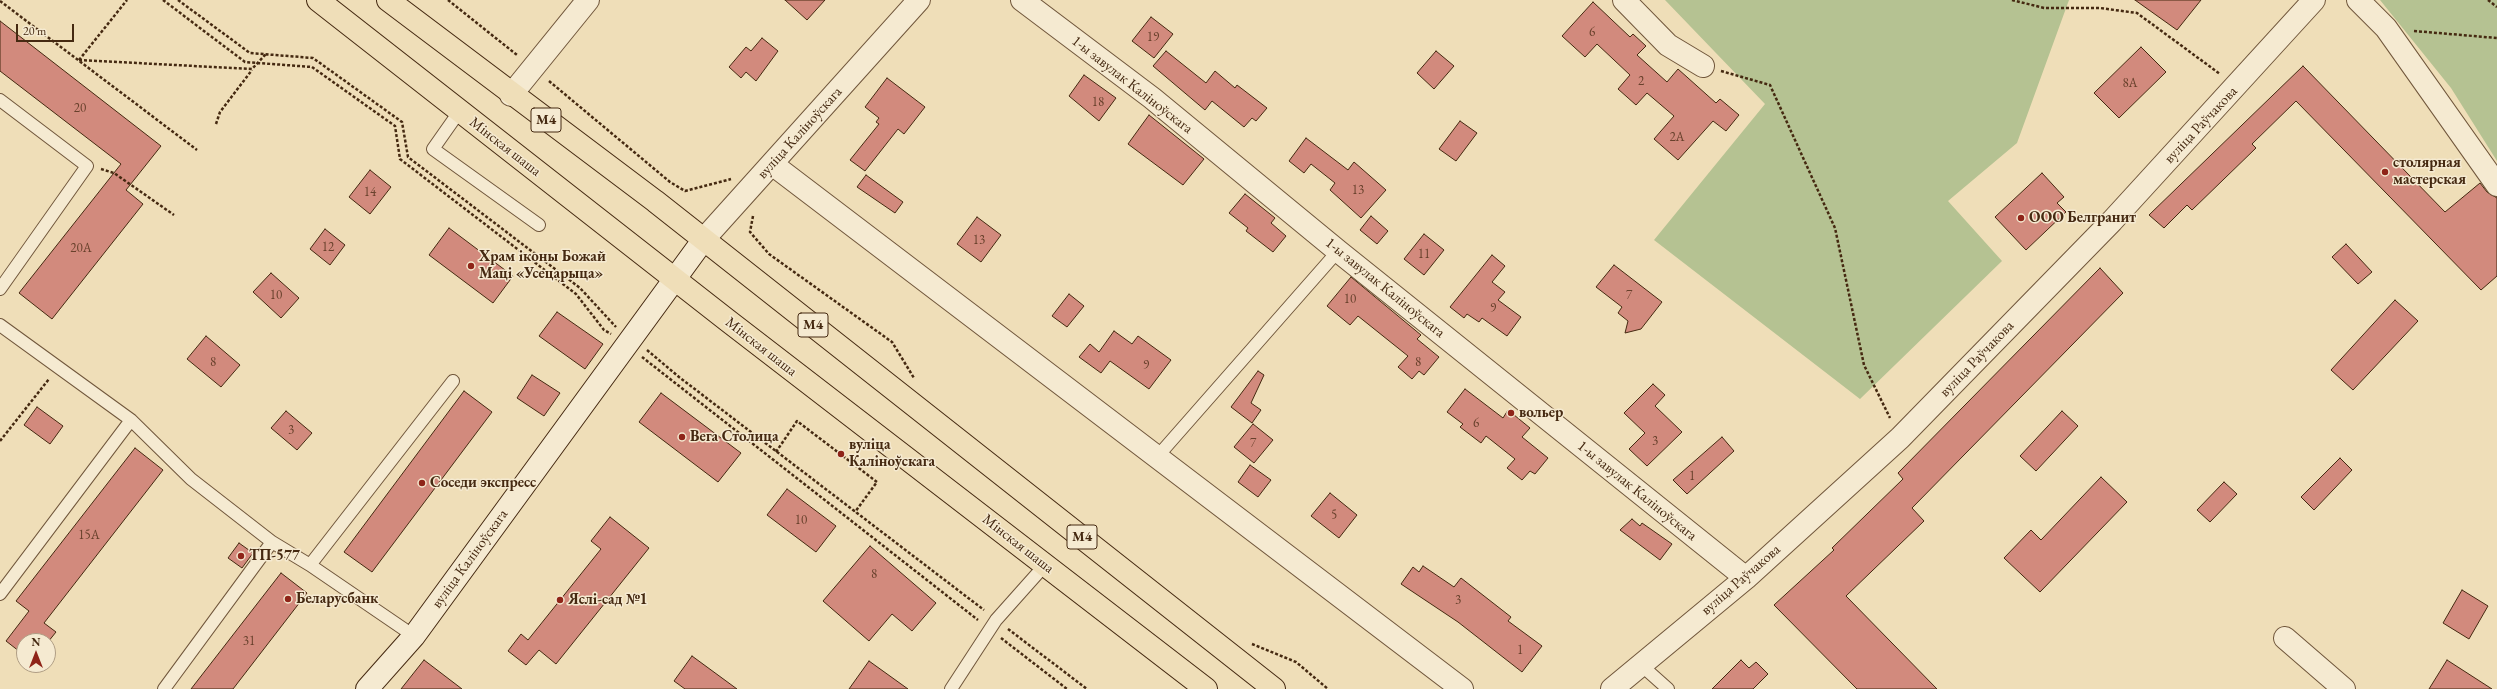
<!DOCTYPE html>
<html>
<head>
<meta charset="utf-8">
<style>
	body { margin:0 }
	#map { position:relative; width:2497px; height:689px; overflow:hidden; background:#efdeb8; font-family:"EB Garamond",serif }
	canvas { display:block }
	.north { position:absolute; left:16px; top:633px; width:40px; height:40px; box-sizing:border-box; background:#f5ead1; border:1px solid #af9d84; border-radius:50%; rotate:0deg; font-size:11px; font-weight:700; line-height:16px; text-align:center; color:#452911 }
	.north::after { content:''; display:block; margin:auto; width:14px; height:18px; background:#8f2418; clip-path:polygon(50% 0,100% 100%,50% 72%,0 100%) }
	.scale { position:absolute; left:16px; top:24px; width:58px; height:18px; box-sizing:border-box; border:2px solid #452911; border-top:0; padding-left:5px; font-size:12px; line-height:14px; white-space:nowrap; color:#452911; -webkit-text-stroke:3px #f5ead1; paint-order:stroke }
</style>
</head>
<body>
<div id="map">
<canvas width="2497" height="689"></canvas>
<div class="north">N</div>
<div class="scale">20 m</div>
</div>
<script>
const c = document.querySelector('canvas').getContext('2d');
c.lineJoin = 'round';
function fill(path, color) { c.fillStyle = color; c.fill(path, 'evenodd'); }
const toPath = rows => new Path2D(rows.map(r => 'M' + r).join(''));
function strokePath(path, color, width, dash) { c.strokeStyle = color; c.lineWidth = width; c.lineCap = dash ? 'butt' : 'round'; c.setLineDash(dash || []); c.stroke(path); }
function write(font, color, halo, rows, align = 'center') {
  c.font = font + ' "EB Garamond",serif'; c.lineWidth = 3; c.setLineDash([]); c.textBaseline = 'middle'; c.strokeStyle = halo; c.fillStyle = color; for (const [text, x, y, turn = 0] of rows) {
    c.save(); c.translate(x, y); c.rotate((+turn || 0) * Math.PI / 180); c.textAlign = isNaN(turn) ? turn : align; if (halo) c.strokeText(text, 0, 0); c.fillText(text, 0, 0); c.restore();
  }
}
fill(toPath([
	[1665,0,2069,0,2017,143,1948,201,2002,261,1860,399,1654,240,1765,104],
	[2380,0,2497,0,2497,161,2451,88]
]), '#b5c292');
const building = toPath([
	[785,0,825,0,807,20,785,0],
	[2135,0,2201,0,2177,30,2135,0],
	[1593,2,1630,37,1633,34,1646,46,1637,55,1667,82,1678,69,1716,103,1720,99,1739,115,1726,131,1713,121,1678,160,1654,139,1674,116,1647,93,1636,105,1618,89,1630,75,1597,44,1585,57,1562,36,1593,2],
	[1151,17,1173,34,1154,58,1132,41,1151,17],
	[0,21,161,146,126,190,143,204,52,319,19,293,121,164,0,71,0,21],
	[762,38,778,51,756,81,746,72,741,78,729,67,746,47,751,51,762,38],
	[2141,47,2166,72,2119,118,2094,93,2141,47],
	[1166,51,1206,83,1215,71,1235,88,1237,85,1267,108,1256,121,1252,118,1244,127,1212,101,1205,110,1153,66,1166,51],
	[1436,51,1454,66,1434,89,1417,73,1436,51],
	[2303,66,2445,212,2480,183,2487,192,2497,198,2497,276,2481,290,2296,101,2252,144,2256,148,2192,210,2187,205,2164,228,2149,215,2303,66],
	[1084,75,1116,98,1099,121,1069,96,1084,75],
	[887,78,925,107,904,134,898,129,865,171,850,160,879,124,876,122,879,118,865,107,887,78],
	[1149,115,1204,159,1183,185,1128,144,1149,115],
	[1460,121,1477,133,1456,161,1439,149,1460,121],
	[1306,138,1348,170,1354,162,1386,190,1361,218,1330,190,1335,183,1311,164,1304,173,1289,161,1306,138],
	[370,170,391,187,370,214,349,197,370,170],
	[2042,173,2064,197,2057,203,2066,212,2026,250,1995,217,2042,173],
	[866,175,903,202,895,213,857,187,866,175],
	[1245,194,1275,218,1271,223,1286,236,1273,252,1246,231,1248,228,1229,213,1245,194],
	[1371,216,1388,231,1377,244,1360,230,1371,216],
	[977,217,1001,235,981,262,957,244,977,217],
	[449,228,513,276,493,303,429,255,449,228],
	[325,229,345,245,330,265,310,249,325,229],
	[1424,234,1444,250,1424,275,1404,259,1424,234],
	[2346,244,2372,272,2358,284,2332,257,2346,244],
	[1492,255,1505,266,1492,282,1505,292,1498,300,1521,317,1507,336,1482,318,1479,322,1467,314,1464,318,1450,307,1492,255],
	[1614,265,1662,302,1641,329,1625,333,1628,321,1618,313,1622,307,1596,287,1614,265],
	[2100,268,2123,293,1912,508,1924,521,1846,596,1937,689,1857,689,1774,605,1834,550,1832,548,1903,479,1898,473,2100,268],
	[271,273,299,298,281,318,253,292,271,273],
	[1351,277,1421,335,1417,339,1439,357,1424,375,1419,371,1412,379,1398,367,1408,356,1358,316,1350,325,1327,306,1351,277],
	[1069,294,1084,306,1067,327,1052,316,1069,294],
	[2395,300,2418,321,2353,390,2331,370,2395,300],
	[557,312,603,344,585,369,539,336,557,312],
	[1114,331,1132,344,1138,336,1171,360,1149,389,1110,361,1101,373,1079,357,1090,344,1099,352,1114,331],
	[206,336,240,365,221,387,187,359,206,336],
	[1258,371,1264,375,1251,403,1261,410,1252,423,1231,407,1258,371],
	[532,375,560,393,544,416,517,398,532,375],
	[1653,384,1665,395,1655,406,1682,432,1647,466,1629,449,1645,433,1624,413,1653,384],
	[1465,389,1503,418,1508,410,1530,428,1522,437,1548,458,1535,474,1530,471,1522,480,1507,468,1515,459,1486,436,1481,443,1460,427,1463,424,1447,412,1465,389],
	[464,391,492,412,372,572,344,552,464,391],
	[661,393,741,453,718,482,639,422,661,393],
	[37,407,63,426,50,444,24,425,37,407],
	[286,411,312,433,297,450,271,428,286,411],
	[2062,411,2078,426,2036,471,2020,456,2062,411],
	[1253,424,1273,440,1254,463,1234,447,1253,424],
	[1722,437,1734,451,1687,494,1673,480,1722,437],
	[135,448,163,470,44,623,56,632,48,642,24,641,24,655,6,641,29,611,16,601,135,448],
	[2340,458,2352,470,2314,510,2301,497,2340,458],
	[1250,465,1271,480,1258,497,1238,482,1250,465],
	[2101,477,2127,502,2040,592,2004,558,2031,530,2041,540,2101,477],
	[2224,482,2237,494,2210,522,2197,510,2224,482],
	[787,489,836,526,816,552,767,515,787,489],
	[1330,493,1357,515,1339,538,1311,516,1330,493],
	[610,517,649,548,556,664,539,650,526,665,508,651,521,634,528,640,601,549,591,541,610,517],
	[1632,519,1640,526,1642,523,1672,544,1660,560,1620,530,1632,519],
	[239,543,253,553,242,568,228,558,239,543],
	[870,546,936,603,912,631,892,614,869,641,823,601,870,546],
	[1423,566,1454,587,1461,578,1511,617,1508,621,1542,646,1522,672,1458,622,1401,584,1413,567,1419,572,1423,566],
	[281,573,307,593,233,689,191,689,281,573],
	[2462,590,2488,606,2469,639,2443,623,2462,590],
	[692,656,737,689,685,689,674,681,692,656],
	[424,660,462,689,401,689,424,660],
	[1741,660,1749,668,1756,662,1768,674,1753,689,1712,689,1741,660],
	[2447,660,2492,689,2429,689,2447,660],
	[869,661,908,689,849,689,869,661]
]);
fill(building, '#d28a7d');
strokePath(building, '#452911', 1);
const lane = toPath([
	[0,100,87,166,0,289],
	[459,112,433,149,539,225],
	[0,325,131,420,191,479,272,542,310,565,414,636],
	[1157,457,1338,251],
	[310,565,453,381],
	[0,594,131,420],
	[1640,664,1668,689],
	[164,689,272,542],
	[951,689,996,620,1045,565]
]);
const street = toPath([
	[1022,0,1152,98,1338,251,1746,578],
	[1624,0,1668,45,1703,66],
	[2358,0,2386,28,2497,185],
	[511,95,588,0],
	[772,164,1462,689],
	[704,239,919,0],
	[2285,638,2344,689],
	[1612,689,1746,578,1900,438,2112,221,2314,0]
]);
const secondary = toPath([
	[367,689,414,636,704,239]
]);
const primary = toPath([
	[318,0,727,320,1206,689],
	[388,0,655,201,1274,689]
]);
strokePath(lane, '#70563b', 14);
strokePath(street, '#70563b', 24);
strokePath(secondary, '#452911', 24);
strokePath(primary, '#452911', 24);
strokePath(toPath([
	[163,0,245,62,312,67,395,126,400,159,576,294,604,330,611,334],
	[178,0,250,53,313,58,402,122,408,157,580,288,616,327],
	[448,0,517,55],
	[2012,0,2044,8,2100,8,2137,13,2220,74],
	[2488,0,2497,7],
	[0,1,197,150],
	[2414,31,2497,38],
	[79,60,252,69,266,54],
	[79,60,127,0],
	[1721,71,1770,85,1835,228,1864,365,1890,418],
	[549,81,670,182,685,191,731,179],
	[216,124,220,112,252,70],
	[101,169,114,173,174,215],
	[753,216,750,232,769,254,892,342,914,378],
	[647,350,679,377,984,610],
	[642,357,978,620],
	[0,441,49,379],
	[776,452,797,421,877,482,855,512],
	[1008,629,1087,689],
	[1001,638,1067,689],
	[1252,644,1296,662,1328,689]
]), '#452911', 2.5, [3, 2]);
strokePath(lane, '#f5ead1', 12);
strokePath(street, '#f5ead1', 22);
strokePath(secondary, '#f5ead1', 22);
strokePath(primary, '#efdeb8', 22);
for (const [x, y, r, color] of [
	[2385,172,4,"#8f2418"],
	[2021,218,4,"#8f2418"],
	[471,266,4,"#8f2418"],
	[1511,413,4,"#8f2418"],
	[682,437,4,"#8f2418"],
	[841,454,4,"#8f2418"],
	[422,483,4,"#8f2418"],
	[241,556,4,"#8f2418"],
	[288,599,4,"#8f2418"],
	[560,600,4,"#8f2418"]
]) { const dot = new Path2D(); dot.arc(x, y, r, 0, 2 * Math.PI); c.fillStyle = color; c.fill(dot); strokePath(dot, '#f5ead1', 1.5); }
write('13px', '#68412c', null, [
	["6",1592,32],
	["19",1153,37],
	["2",1641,81],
	["8А",2130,83],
	["18",1098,102],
	["20",80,108],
	["2А",1677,137],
	["13",1358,190],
	["14",370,192],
	["13",979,240],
	["12",328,247],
	["20А",81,248],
	["11",1424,254],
	["10",276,295],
	["7",1629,295],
	["10",1350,299],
	["9",1493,308],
	["8",213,362],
	["8",1418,362],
	["9",1146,365],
	["6",1476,423],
	["3",291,430],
	["3",1655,441],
	["7",1253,443],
	["1",1692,476],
	["5",1334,515],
	["10",801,520],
	["15А",89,535],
	["8",874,574],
	["3",1458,600],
	["31",249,641],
	["1",1520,650]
]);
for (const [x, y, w] of [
	[546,120,30],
	[813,325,30],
	[1082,537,30]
]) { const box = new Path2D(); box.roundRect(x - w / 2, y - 12, w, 24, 3); c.fillStyle = '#f5ead1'; c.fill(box); strokePath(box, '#452911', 1); }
write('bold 14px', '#452911', null, [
	["М4",546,120],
	["М4",813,325],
	["М4",1082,537]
]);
write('15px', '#452911', '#f5ead1', [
	["1-ы завулак Каліноўскага",1132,85,38],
	["вуліца Раўчакова",2201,125,-47],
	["вуліца Каліноўскага",800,133,-48],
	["Мінская шаша",505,147,38],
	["1-ы завулак Каліноўскага",1385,288,39],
	["Мінская шаша",761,347,38],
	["вуліца Раўчакова",1977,359,-46],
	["1-ы завулак Каліноўскага",1637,491,39],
	["Мінская шаша",1018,544,38],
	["вуліца Каліноўскага",470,559,-54],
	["вуліца Раўчакова",1741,580,-41]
]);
write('bold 15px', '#452911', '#f5ead1', [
	["столярная",2393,163],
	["мастерская",2393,180],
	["ООО Белгранит",2029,218],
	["Храм іконы Божай",479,257],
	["Маці «Усецарыца»",479,274],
	["вольер",1519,413],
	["Вега Столица",690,437],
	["вуліца",849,445],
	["Каліноўскага",849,462],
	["Соседи экспресс",430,483],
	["ТП-577",249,556],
	["Беларусбанк",296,599],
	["Яслі-сад №1",568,600]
], 'left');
</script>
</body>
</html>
